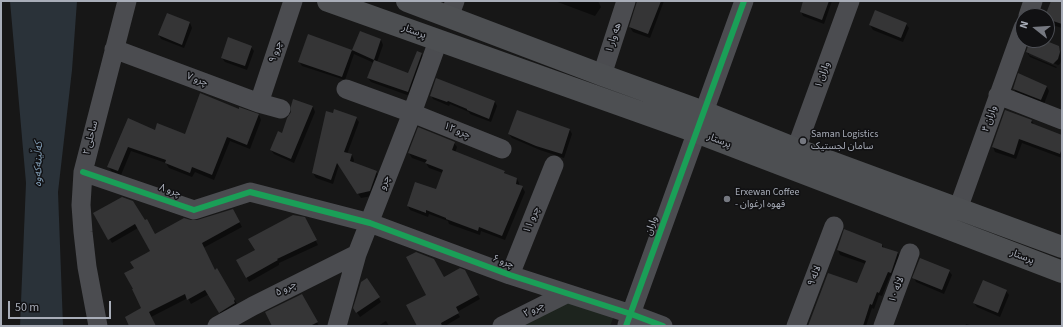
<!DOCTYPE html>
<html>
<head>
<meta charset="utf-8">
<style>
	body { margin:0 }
	#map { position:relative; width:1063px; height:327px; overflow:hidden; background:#171717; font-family:"Source Sans 3",sans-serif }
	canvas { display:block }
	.frame { position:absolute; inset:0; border:2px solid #a8adb8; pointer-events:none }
	.north { position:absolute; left:1015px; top:8px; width:40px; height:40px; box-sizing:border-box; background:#111113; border:1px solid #4d4f55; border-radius:50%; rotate:287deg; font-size:11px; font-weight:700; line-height:16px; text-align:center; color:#a8adb8 }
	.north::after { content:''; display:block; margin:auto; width:14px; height:18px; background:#757880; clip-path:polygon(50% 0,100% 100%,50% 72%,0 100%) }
	.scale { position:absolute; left:8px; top:301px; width:103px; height:18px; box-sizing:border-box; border:2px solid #a8adb8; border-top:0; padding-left:5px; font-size:12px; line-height:14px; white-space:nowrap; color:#a8adb8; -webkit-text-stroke:3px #111113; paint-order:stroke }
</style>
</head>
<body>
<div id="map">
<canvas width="1063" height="327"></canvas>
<div class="frame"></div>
<div class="north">N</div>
<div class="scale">50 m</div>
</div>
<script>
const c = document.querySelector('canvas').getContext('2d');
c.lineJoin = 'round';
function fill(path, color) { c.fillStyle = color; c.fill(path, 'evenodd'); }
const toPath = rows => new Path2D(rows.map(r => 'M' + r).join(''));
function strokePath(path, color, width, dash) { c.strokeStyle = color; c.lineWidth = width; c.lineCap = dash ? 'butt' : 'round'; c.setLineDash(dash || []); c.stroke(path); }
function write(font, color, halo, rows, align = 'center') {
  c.font = font + ' "Source Sans 3","Noto Sans Arabic",sans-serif'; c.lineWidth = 3; c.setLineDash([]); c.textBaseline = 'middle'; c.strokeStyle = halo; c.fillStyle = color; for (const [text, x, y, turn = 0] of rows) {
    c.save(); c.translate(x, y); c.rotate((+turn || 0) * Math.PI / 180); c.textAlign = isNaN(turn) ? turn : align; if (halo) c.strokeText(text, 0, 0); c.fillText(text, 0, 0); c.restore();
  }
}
fill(toPath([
	[566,300,614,316,610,326,518,326]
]), '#1d241e');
fill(toPath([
	[10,1,77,1,72,70,58,192,63,326,20,326,26,183]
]), '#2a3239');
fill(toPath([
	[555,1,598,1,601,7,595,16],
	[637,1,664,1,650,38,633,32,630,27],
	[805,1,832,1,824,24,803,16,801,11],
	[1052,1,1062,1,1062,28,1049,24,1047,20,1046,16],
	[167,14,190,23,192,28,184,48,161,39,159,35],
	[906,24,909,28,903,42,873,30,870,25],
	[361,32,381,40,383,45,377,62,408,75,421,53,424,58,410,96,371,82,368,78,374,63,354,54,345,80,302,66,299,61,308,35,353,51],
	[1031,40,1041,40,1058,47,1061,52,1062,58,1060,64,1057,66,1058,65,1029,53,1029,55,1057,67,1056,68,1030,57,1027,52],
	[251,47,254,51,247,70,225,62,222,58],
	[1047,87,1049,91,1044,104,1016,93,1014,89],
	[431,95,495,102,497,106,491,122,470,114,469,112,450,104,449,106,433,99],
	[294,101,313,107,315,112,294,163,274,154,271,150,282,134,292,113],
	[240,109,259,115,261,120,250,149,230,141,214,180,195,172,192,177,169,168,166,163,131,151,121,175,111,171,109,167,129,120,155,132,186,135],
	[518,111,570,130,572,134,564,158,540,150,512,138,509,134],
	[1006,111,1032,121,1034,125,1062,136,1062,158,1022,143,1016,159,995,152,993,147],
	[356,118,359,122,347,154,352,155,354,160,353,164,376,172,379,176,372,196,361,198,339,165,333,184,316,178,313,173],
	[454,143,457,147,455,153,504,171,506,175,517,179,519,183,519,186,522,187,525,192,505,240,481,231,480,235,449,224,448,221,429,214,428,217,410,210,408,206,437,191,443,173,429,168,426,163,412,158,409,153],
	[122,198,155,236,191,221,235,214,242,227,203,248,215,271,217,270,237,304,222,316,209,294,191,304,188,298,151,317,155,326,131,326,142,309,135,268,151,251,138,228,112,243,95,213],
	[304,218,318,245,279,263,279,265,249,282,238,261,257,250],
	[882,245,884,248,898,253,900,258,893,277,890,276,882,296,879,295,874,309,872,308,866,326,809,326,858,284,866,264,840,255,838,250],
	[465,271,480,299,457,312,460,317,445,326,418,326,428,295,444,278],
	[949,271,952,275,944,294,916,282,914,278],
	[367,279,381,302,360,317,354,308],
	[1006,291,1009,295,1000,317,977,307,974,303],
	[301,295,319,326,273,326],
	[386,321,389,326,378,326],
	[966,324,973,326,965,326]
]), '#0007');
fill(toPath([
	[637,1,661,1,648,34,629,27],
	[803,1,829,1,822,20,800,12],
	[1051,1,1062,1,1062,24,1047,19,1047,16,1045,16],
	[875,10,907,23,901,38,869,25],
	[167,13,190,22,182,45,158,35],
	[360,31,381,39,374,60,352,50],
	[308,34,352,50,342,77,298,62],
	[228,37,252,46,245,66,221,58],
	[1030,40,1044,40,1059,46,1060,52,1058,59,1053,64,1026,52],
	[417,51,422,53,408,92,367,78,374,60,408,73],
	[1018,73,1047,86,1041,100,1013,89],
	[436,78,495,101,489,119,467,110,467,109,448,101,447,102,430,96],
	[200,93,239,109,239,107,259,114,247,145,227,137,212,175,192,167,190,173,165,163,166,160,128,147,118,171,107,167,128,118,155,130,157,123,185,134],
	[293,99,313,106,291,159,270,150,278,131,282,133,287,118,291,112,291,106],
	[334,109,357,117,344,152,352,154,350,161,377,171,370,191,357,194,337,163,331,180,312,173,326,111,333,113],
	[517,110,570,129,562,154,536,146,508,134],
	[1005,110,1032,120,1031,123,1062,135,1062,148,1060,154,1019,139,1014,155,992,147],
	[418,127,455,142,452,150,505,171,504,173,517,178,516,184,523,186,502,236,479,227,478,231,446,219,446,218,426,210,426,213,407,206,415,182,436,189,443,170,425,163,427,160,408,153],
	[122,197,133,201,145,220,147,219,155,234,184,218,191,220,197,220,233,209,240,222,202,243,215,270,217,268,235,299,234,301,235,303,219,313,205,290,187,300,185,294,149,312,156,326,129,326,125,317,141,308,132,289,133,289,124,273,134,268,130,262,150,251,135,224,108,240,93,213],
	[293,215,305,217,317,240,277,259,278,260,246,278,236,260,255,250,248,239],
	[844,229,882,244,882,247,898,252,891,273,888,272,879,293,877,292,872,305,870,304,863,326,808,326,828,273,857,283,866,261,837,250],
	[416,252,434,259,444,277,460,268,465,270,478,295,456,307,459,313,441,323,442,326,417,326,406,305,426,295,406,257],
	[920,258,950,270,942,290,912,278],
	[367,278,380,297,356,313,353,308,361,282],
	[983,280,1007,290,998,313,973,303],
	[302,294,318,322,310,326,272,326,265,312]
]), '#353536');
strokePath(toPath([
	[1028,16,1033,1],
	[449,17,455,1],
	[114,49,259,103,281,109],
	[602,75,626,1],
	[346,89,412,113,502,149],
	[998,95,1062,120],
	[259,103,293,1],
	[796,149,850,1],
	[83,172,194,210,250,192,370,223,510,275,631,314,663,326],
	[958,209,1023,28],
	[510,275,554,165],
	[627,325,744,1],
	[98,326,87,267,83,232,81,205,83,172,127,1],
	[217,326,253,306,357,254],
	[337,326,357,254,412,113,438,41],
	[502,326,566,294],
	[796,326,834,226],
	[883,326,910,253]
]), '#4b4c50', 19);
strokePath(toPath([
	[328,1,696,132,1062,272],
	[407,1,602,75,704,112,796,149,1062,247]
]), '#4d4f52', 22);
strokePath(toPath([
	[83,172,194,210,250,192,370,223,510,275,631,314,663,326],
	[626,326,744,1]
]), '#1a9f57', 6);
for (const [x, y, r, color] of [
	[803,141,4,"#757880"],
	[727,199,4,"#757880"]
]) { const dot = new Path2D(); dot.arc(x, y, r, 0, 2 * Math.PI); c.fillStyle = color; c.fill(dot); strokePath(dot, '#111113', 1.5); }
write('10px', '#a8adb8', '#111113', [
	["پرستار",414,32,20],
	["هه وار ۱",614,38,-72],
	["چرو ۹",276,52,-72],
	["واران ۱",823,75,-70],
	["چرو ۷",197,80,20],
	["واران ۴",990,119,-71],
	["چرو ۱۲",457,131,22],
	["ساحلی ۲",91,138,-76],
	["پرستار",719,141,21],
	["چرو",385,183,-69],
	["چرو ۸",170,191,19],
	["چرو ۱۱",532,220,-68],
	["واران",652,226,-70],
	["پرستار",1022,257,21],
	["چرو ۶",503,262,20],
	["لاله ۹",815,276,-69],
	["چرو ۵",286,289,-27],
	["لاله ۱۰",897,290,-70],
	["چرو ۲",534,310,-27]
]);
write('10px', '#a8adb8', '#111113', [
	["Saman Logistics",811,135],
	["سامان لجستیک",811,147],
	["Erxewan Coffee",735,193],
	["- قهوه ارغوان",735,205]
], 'left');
write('italic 11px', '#7f9bb3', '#111113', [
	["کەڵینەکەوە",39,164,-89]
]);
</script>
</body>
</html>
